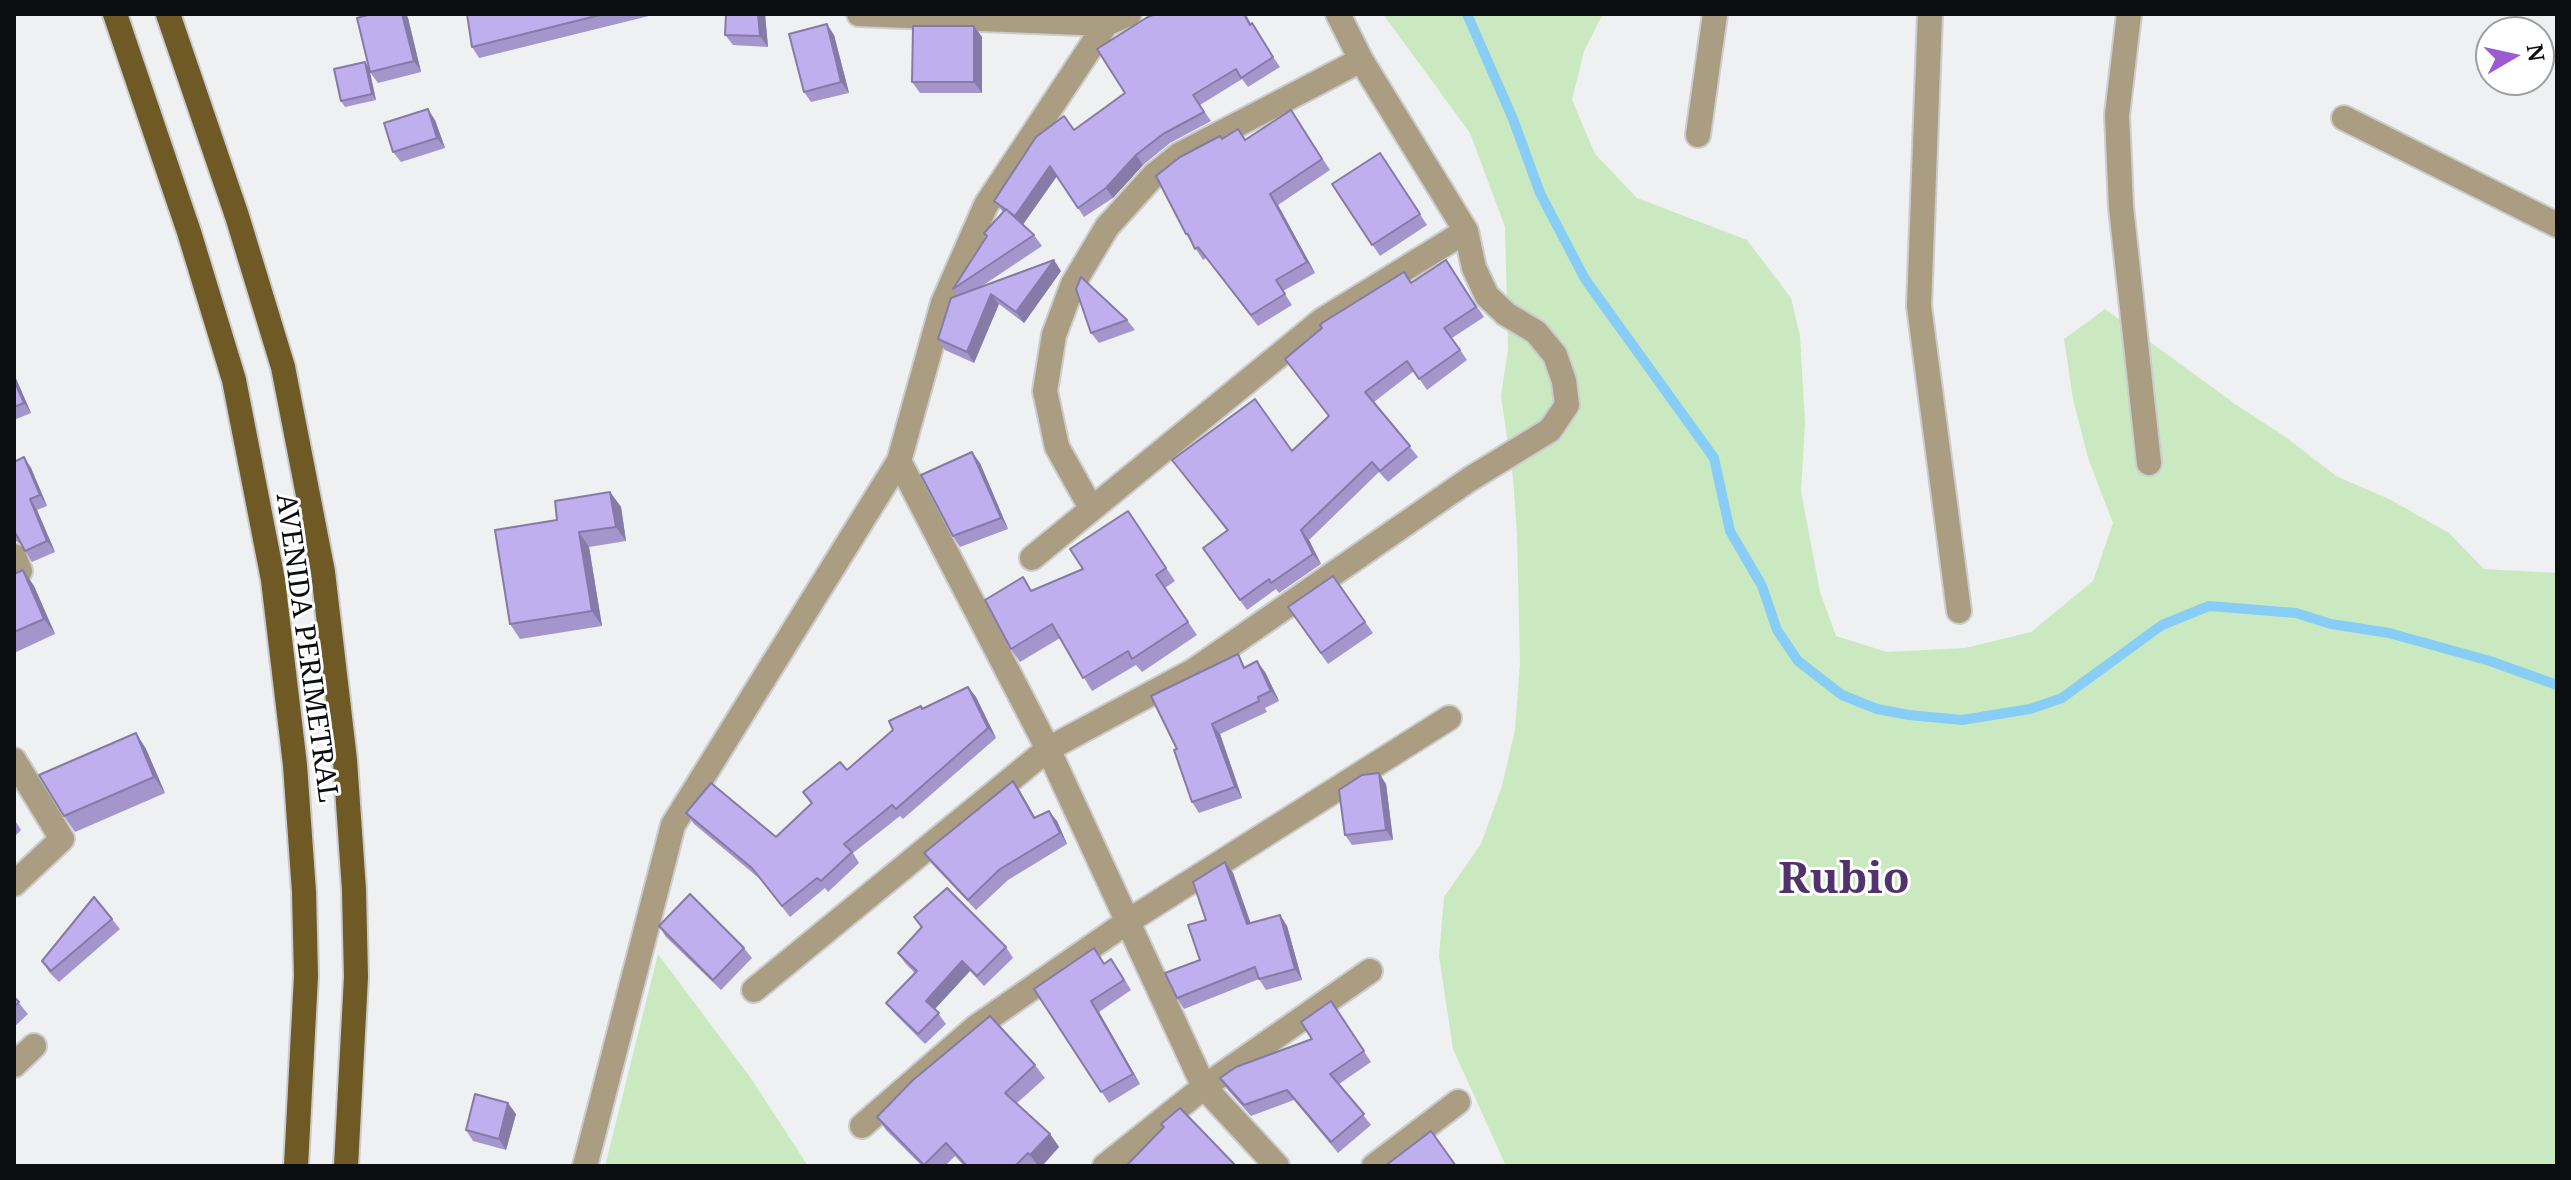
<!DOCTYPE html>
<html>
<head>
<meta charset="utf-8">
<style>
	body { margin:0 }
	#map { position:relative; width:2571px; height:1180px; overflow:hidden; background:#eef0f2; font-family:"Noto Serif",serif }
	canvas { display:block }
	.frame { position:absolute; inset:0; border:16px solid #0d0e0f; pointer-events:none }
	.north { position:absolute; left:2475px; top:16px; width:80px; height:80px; box-sizing:border-box; background:#fff; border:2px solid #9e9f9f; border-radius:50%; rotate:81deg; font-size:22px; font-weight:700; line-height:32px; text-align:center; color:#0d0e0f }
	.north::after { content:''; display:block; margin:auto; width:28px; height:36px; background:#9e5ad0; clip-path:polygon(50% 0,100% 100%,50% 72%,0 100%) }
</style>
</head>
<body>
<div id="map">
<canvas width="2571" height="1180"></canvas>
<div class="frame"></div>
<div class="north">N</div>
</div>
<script>
const c = document.querySelector('canvas').getContext('2d');
c.lineJoin = 'round';
function fill(path, color) { c.fillStyle = color; c.fill(path, 'evenodd'); }
const toPath = rows => new Path2D(rows.map(r => 'M' + r).join(''));
function strokePath(path, color, width, dash) { c.strokeStyle = color; c.lineWidth = width; c.lineCap = dash ? 'butt' : 'round'; c.setLineDash(dash || []); c.stroke(path); }
function write(font, color, halo, rows, align = 'center') {
  c.font = font + ' "Noto Serif",serif'; c.lineWidth = 6; c.setLineDash([]); c.textBaseline = 'middle'; c.strokeStyle = halo; c.fillStyle = color; for (const [text, x, y, turn = 0] of rows) {
    c.save(); c.translate(x, y); c.rotate((+turn || 0) * Math.PI / 180); c.textAlign = isNaN(turn) ? turn : align; if (halo) c.strokeText(text, 0, 0); c.fillText(text, 0, 0); c.restore();
  }
}
fill(toPath([
	[1383,14,1603,14,1584,51,1572,100,1595,154,1637,198,1747,240,1791,298,1800,336,1805,423,1801,491,1820,592,1836,636,1887,652,1965,648,2031,632,2093,581,2113,523,2088,458,2073,399,2064,339,2105,309,2235,404,2287,438,2336,476,2389,499,2449,533,2484,569,2557,573,2557,1166,1506,1166,1453,1049,1439,956,1444,897,1481,844,1502,786,1515,730,1520,663,1517,534,1513,478,1501,396,1508,349,1505,227,1470,133],
	[658,954,750,1077,808,1166,605,1166]
]), '#cbe9c0');
strokePath(toPath([
	[1467,14,1513,119,1540,193,1585,279,1714,458,1730,531,1762,586,1777,630,1798,661,1842,695,1877,709,1909,715,1962,720,2030,709,2062,698,2162,625,2209,606,2296,613,2331,624,2389,633,2490,661,2557,685]
]), '#88cdf6', 10);
const minor = toPath([
	[859,14,1106,24],
	[1930,14,1919,306,1959,611],
	[2129,14,2117,115,2121,207,2149,463],
	[2344,118,2557,225],
	[1698,135,1715,14],
	[899,461,1048,749,1204,1087,1277,1166],
	[1091,508,1057,447,1045,391,1054,335,1073,284,1107,227,1154,175,1179,155,1361,60],
	[14,556,20,571],
	[1032,558,1321,321,1466,231],
	[14,760,62,839,14,884],
	[754,990,1048,749,1193,671,1470,479,1550,430,1567,405,1564,381,1555,355,1536,332,1506,314,1487,296,1474,268,1466,231,1361,60,1338,14],
	[14,1065,34,1046],
	[862,1126,976,1027,1127,922,1449,718],
	[585,1166,673,825,899,461,943,303,986,205,1106,24,1129,14],
	[1105,1166,1204,1087,1370,971],
	[1374,1166,1458,1102]
]);
const major = toPath([
	[115,14,189,232,234,380,273,580,295,765,304,892,306,976,296,1166],
	[168,14,237,216,283,367,323,572,345,760,354,890,356,977,346,1166]
]);
strokePath(minor, '#caccce', 28);
strokePath(major, '#caccce', 28);
strokePath(minor, '#aa9d82', 24);
strokePath(major, '#6f5924', 24);
fill(toPath([
	[371,14,406,14,408,18,421,72,378,83,370,72],
	[467,14,653,14,653,15,479,58,472,47],
	[726,14,765,14,768,47,733,45,725,35],
	[1155,14,1246,14,1251,24,1280,67,1248,87,1242,79,1200,105,1211,121,1170,143,1143,165,1113,198,1084,217,1057,176,1023,224,1034,235,1042,246,979,288,1061,271,1024,323,999,304,974,363,945,350,938,339,957,296,953,289,987,237,984,233,1003,212,994,201,1074,130,1125,93],
	[974,26,982,37,982,93,920,93,912,82],
	[834,35,849,93,811,102,804,92],
	[365,62,369,68,376,100,345,107,341,101],
	[1291,110,1330,170,1278,205,1315,273,1283,291,1292,305,1258,326,1206,258,1203,260,1186,234,1222,139,1246,140],
	[435,120,445,148,401,162,393,152],
	[1380,153,1427,225,1380,256,1332,184],
	[1446,260,1484,317,1452,338,1467,360,1427,390,1414,371,1374,402,1418,457,1388,482,1379,472,1309,540,1321,564,1279,593,1276,589,1247,610,1203,548,1227,531,1172,460,1292,451,1329,416,1285,359,1411,283],
	[1127,320,1135,330,1099,343,1091,333],
	[14,374,31,413,14,420],
	[24,457,31,468,47,506,37,510,55,552,32,562,21,544,14,540,14,462],
	[980,463,1008,529,960,547,953,536],
	[610,492,621,507,626,541,589,547,602,626,520,639,510,624,557,520],
	[1128,511,1175,581,1165,588,1197,635,1142,672,1136,665,1092,691,1060,638,1020,662,1011,649,1032,591,1083,569],
	[23,570,34,586,55,634,14,653,14,574],
	[1333,576,1373,633,1328,664,1288,607],
	[1246,667,1265,672,1279,701,1265,708,1267,712,1220,734,1242,798,1199,813,1192,802,1177,749],
	[968,687,976,697,996,738,903,819,900,816,853,853,859,863,828,892,825,888,790,917,760,879,694,824,686,813,776,837,812,804,803,792,847,770,923,709],
	[136,733,146,749,165,793,75,832,64,816],
	[1386,784,1393,840,1352,845,1345,835],
	[1020,791,1035,817,1057,821,1067,844,1008,880,976,910,932,864,924,853],
	[14,819,21,830,14,837],
	[1225,862,1233,873,1250,923,1280,915,1287,926,1302,980,1266,990,1259,979,1184,1009,1177,998,1200,960,1206,920],
	[914,917,1006,947,1013,958,984,986,970,971,935,1009,946,1024,925,1044,894,1013,886,1003,915,973,905,963,898,953,921,928],
	[112,919,120,929,59,982,49,972,42,961],
	[659,926,744,948,752,958,721,990,666,937],
	[1104,963,1119,970,1131,990,1099,1012,1140,1084,1109,1103,1034,989],
	[14,997,28,1014,14,1027],
	[1331,1001,1371,1062,1339,1084,1371,1125,1338,1153,1294,1100,1251,1116,1227,1089,1220,1078,1312,1039],
	[1035,1065,1045,1078,1017,1103,1050,1134,1059,1147,1042,1166,964,1166,955,1156,945,1166,922,1166,886,1130,877,1117],
	[516,1114,506,1150,473,1141,466,1130]
]), '#a496cd');
fill(toPath([
	[402,14,406,14,408,18,421,72,414,61],
	[758,14,765,14,768,47,760,36],
	[827,24,834,35,849,93,841,82],
	[974,26,982,37,982,93,974,82],
	[365,62,369,68,376,100,372,94],
	[428,109,435,120,445,148,437,138],
	[1136,155,1143,165,1113,198,1106,188],
	[1050,166,1057,176,1022,226,1015,216],
	[1270,194,1278,205,1315,273,1307,262],
	[1054,260,1061,271,1024,323,1016,312],
	[991,294,999,304,974,363,967,352],
	[14,374,31,413,24,403,14,380],
	[972,452,980,463,1008,529,1001,518],
	[24,457,31,468,47,506,40,495],
	[610,492,621,507,626,541,616,527],
	[30,499,37,510,55,552,47,541],
	[1301,530,1309,540,1321,564,1313,554],
	[579,532,589,547,602,626,592,611],
	[23,570,34,586,55,634,44,619],
	[1257,661,1265,672,1279,701,1271,691],
	[968,687,976,697,996,738,988,728],
	[1212,724,1220,734,1242,798,1235,787],
	[136,733,146,749,165,793,154,777],
	[1379,773,1386,784,1393,840,1386,830],
	[1013,781,1020,791,1041,828,1034,818],
	[1049,811,1057,821,1067,844,1060,833],
	[1225,862,1233,873,1255,935,1247,924],
	[1280,915,1287,926,1302,980,1295,969],
	[962,961,970,971,933,1011,926,1001],
	[1091,1001,1099,1012,1140,1084,1133,1074],
	[508,1103,516,1114,506,1150,499,1139],
	[1050,1134,1059,1147,1042,1166,1038,1166,1030,1155]
]), '#867aa7');
const building = toPath([
	[371,14,402,14,414,61,370,72,357,18,371,14],
	[467,14,604,14,472,47,467,14],
	[726,14,758,14,760,36,725,35,726,14],
	[1155,14,1244,14,1250,25,1252,23,1273,57,1241,78,1236,69,1193,95,1204,112,1163,134,1136,155,1106,188,1078,208,1050,166,1015,216,994,201,1036,137,1064,116,1074,130,1125,93,1097,49,1146,18,1155,14],
	[827,24,841,82,804,92,789,34,827,24],
	[913,26,974,26,974,82,912,82,913,26],
	[365,62,372,94,341,101,334,69,365,62],
	[428,109,437,138,393,152,384,123,428,109],
	[1291,110,1322,159,1270,194,1307,262,1276,280,1285,294,1251,315,1198,247,1195,249,1188,234,1186,234,1156,176,1180,157,1220,136,1222,139,1238,129,1245,140,1291,110],
	[1380,153,1420,214,1372,245,1332,184,1380,153],
	[1006,209,1034,235,953,289,987,236,984,233,1006,209],
	[1054,260,1016,312,991,294,967,352,938,339,951,298,1054,260],
	[1446,260,1476,307,1444,328,1460,350,1419,379,1407,361,1365,392,1410,446,1380,471,1372,462,1301,530,1313,554,1271,583,1269,579,1240,600,1203,548,1228,530,1172,460,1255,399,1292,451,1329,416,1285,359,1322,328,1320,325,1322,323,1404,272,1411,283,1446,260],
	[1081,277,1127,320,1091,333,1076,289,1081,277],
	[14,380,24,403,14,407,14,380],
	[972,452,1001,518,953,536,921,475,972,452],
	[24,457,40,495,30,499,47,541,25,551,16,534,14,533,14,462,24,457],
	[610,492,616,527,579,532,592,611,510,624,495,530,557,520,555,501,610,492],
	[1128,511,1166,568,1156,575,1188,622,1132,659,1128,651,1083,678,1052,624,1011,649,985,600,1023,577,1031,591,1083,569,1070,549,1128,511],
	[23,570,44,619,14,632,14,574,23,570],
	[1333,576,1365,622,1321,653,1288,607,1333,576],
	[1238,654,1244,668,1257,661,1271,691,1258,697,1259,701,1212,724,1235,787,1192,802,1174,750,1177,749,1151,696,1238,654],
	[968,687,988,728,896,809,892,805,844,844,852,852,821,881,817,878,782,906,752,868,686,813,711,783,776,837,812,803,803,792,840,762,847,770,893,730,889,721,921,706,922,709,968,687],
	[136,733,154,777,64,816,39,775,136,733],
	[1379,773,1386,830,1345,835,1339,790,1362,775,1379,773],
	[1013,781,1034,818,1049,811,1060,833,1000,869,968,900,924,853,1013,781],
	[1225,862,1247,924,1280,915,1295,969,1259,979,1255,967,1177,998,1165,973,1200,960,1188,925,1206,920,1193,882,1225,862],
	[947,888,1006,947,977,976,962,961,926,1001,939,1013,918,1034,886,1003,917,971,898,953,922,927,914,917,947,888],
	[690,894,744,948,713,980,659,926,690,894],
	[94,897,112,919,51,971,42,961,94,897],
	[1094,948,1104,964,1111,959,1124,980,1091,1001,1133,1074,1101,1092,1034,989,1094,948],
	[14,997,19,1002,14,1007,14,997],
	[1331,1001,1364,1051,1330,1074,1364,1114,1331,1142,1287,1090,1244,1105,1220,1078,1236,1067,1312,1039,1301,1022,1331,1001],
	[990,1016,1035,1065,1005,1093,1050,1134,1030,1155,1028,1153,1015,1166,967,1166,946,1143,924,1165,877,1117,913,1080,990,1016],
	[475,1094,508,1103,499,1139,466,1130,475,1094],
	[1180,1108,1236,1166,1126,1166,1164,1127,1161,1124,1180,1108],
	[1431,1131,1456,1166,1385,1166,1431,1131]
]);
fill(building, '#bfafee');
strokePath(building, '#867aa7', 2);
write('28px', '#0d0e0f', '#fff', [
	["AVENIDA PERIMETRAL",306,648,82]
]);
write('bold 44px', '#52326c', '#fff', [
	["Rubio",1844,880]
]);
</script>
</body>
</html>
